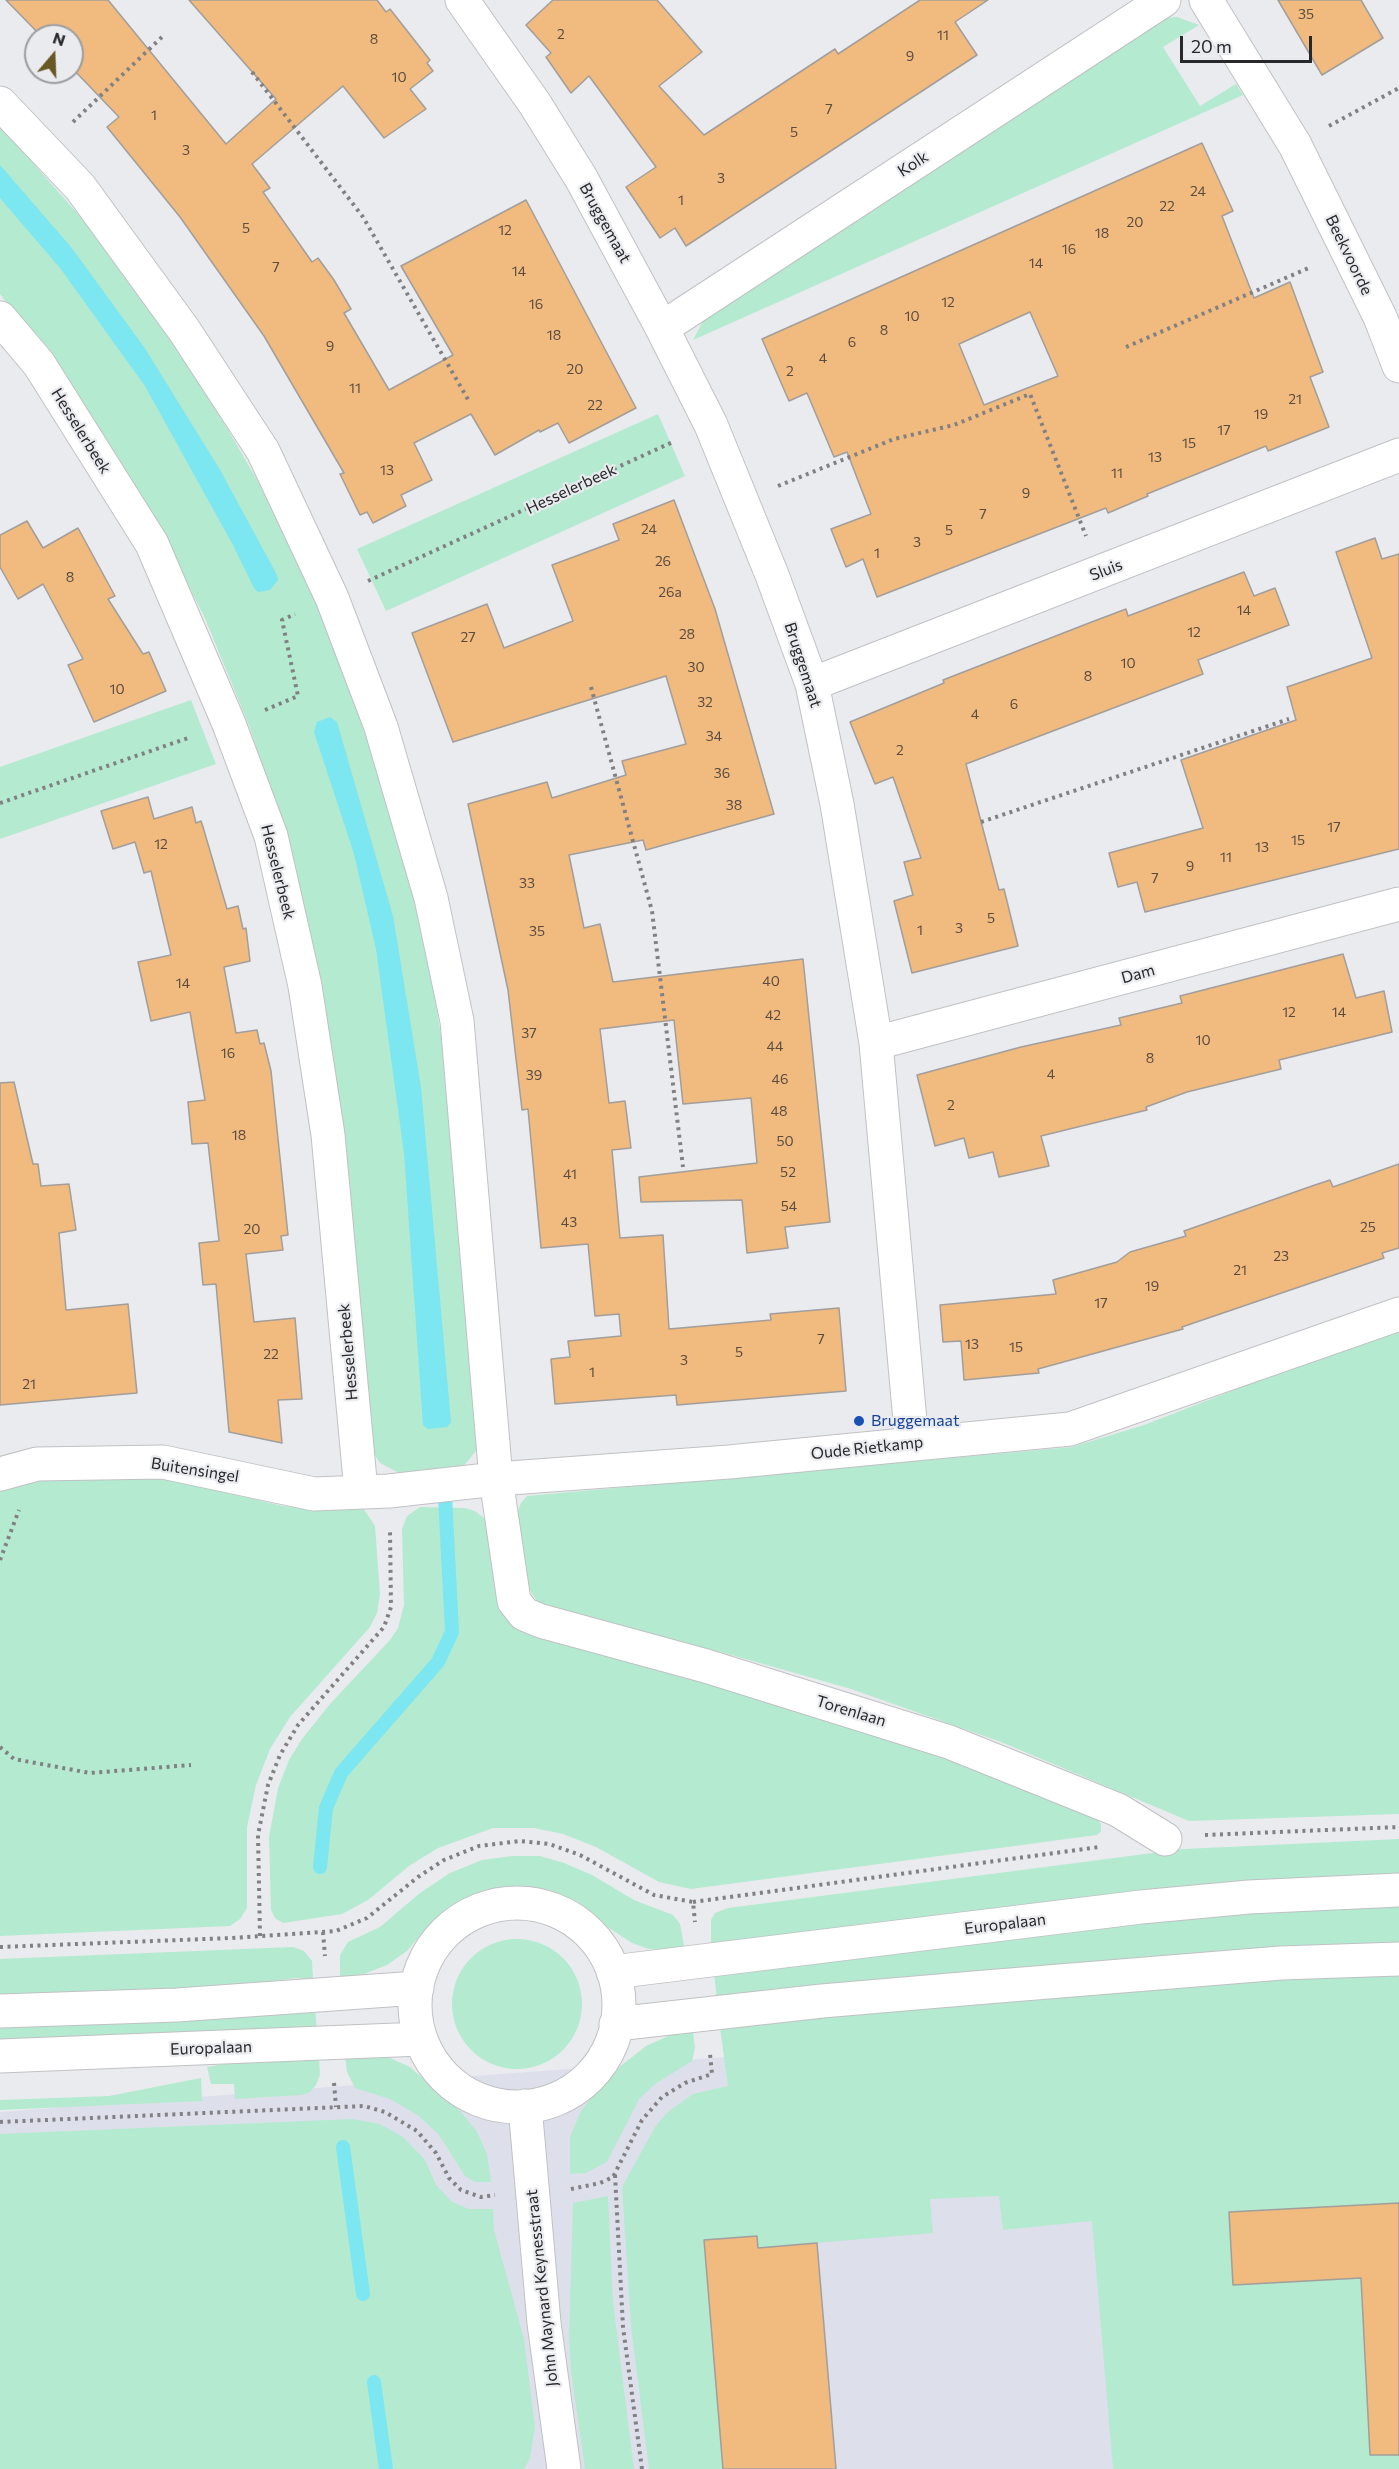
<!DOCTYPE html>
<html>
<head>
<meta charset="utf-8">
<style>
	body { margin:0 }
	#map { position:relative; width:1399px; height:2469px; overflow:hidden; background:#eaebef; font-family:Commissioner,sans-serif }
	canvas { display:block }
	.north { position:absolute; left:24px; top:24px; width:60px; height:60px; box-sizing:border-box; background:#eaebef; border:2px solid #9c9da0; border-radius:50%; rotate:19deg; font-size:16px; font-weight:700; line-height:24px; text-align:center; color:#28282a }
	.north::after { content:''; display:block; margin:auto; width:21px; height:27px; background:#695826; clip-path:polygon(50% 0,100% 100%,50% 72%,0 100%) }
	.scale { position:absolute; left:1180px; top:36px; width:132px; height:27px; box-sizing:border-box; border:3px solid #28282a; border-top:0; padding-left:8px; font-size:18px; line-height:21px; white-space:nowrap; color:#28282a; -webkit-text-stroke:4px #eaebef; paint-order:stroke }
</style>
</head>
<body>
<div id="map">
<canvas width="1399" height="2469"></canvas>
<div class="north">N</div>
<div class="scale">20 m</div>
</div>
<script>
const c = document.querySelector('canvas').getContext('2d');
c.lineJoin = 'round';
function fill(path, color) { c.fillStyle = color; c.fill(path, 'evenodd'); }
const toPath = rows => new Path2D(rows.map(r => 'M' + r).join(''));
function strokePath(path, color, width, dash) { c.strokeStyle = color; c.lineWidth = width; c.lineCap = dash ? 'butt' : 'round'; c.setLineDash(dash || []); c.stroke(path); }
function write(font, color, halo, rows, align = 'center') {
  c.font = font + ' Commissioner,sans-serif'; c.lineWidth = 4.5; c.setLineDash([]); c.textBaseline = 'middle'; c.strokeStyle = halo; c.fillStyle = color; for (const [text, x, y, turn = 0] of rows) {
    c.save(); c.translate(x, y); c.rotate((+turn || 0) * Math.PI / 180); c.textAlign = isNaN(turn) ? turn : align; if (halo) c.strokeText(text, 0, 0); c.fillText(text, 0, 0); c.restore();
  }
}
fill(toPath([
	[1399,2006,1399,2469,0,2469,0,2112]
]), '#dde0eb');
fill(toPath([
	[1177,17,1199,25,1163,47,1200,106,1236,84,1243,95,693,340,705,317,1164,18],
	[0,126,94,232,153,311,224,423,260,485,313,592,352,684,408,865,430,969,444,1053,480,1436,476,1451,462,1468,403,1475,380,1463,372,1451,322,988,305,910,283,829,250,728,204,616,149,510,74,391,0,294],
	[658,414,685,476,386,611,357,549],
	[191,700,216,764,0,839,0,767],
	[1399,1326,1399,1814,1189,1821,1001,1742,851,1689,721,1652,567,1617,538,1603,526,1584,517,1514,521,1503,527,1496,1072,1447,1144,1425],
	[61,1477,166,1478,283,1506,323,1509,361,1505,375,1526,380,1594,377,1613,370,1627,290,1717,270,1749,256,1785,247,1827,247,1908,240,1919,230,1926,0,1936,0,1489],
	[420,1507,465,1508,475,1511,485,1519,490,1525,497,1588,805,1707,1090,1811,1101,1824,1101,1831,1097,1835,691,1889,659,1882,596,1847,563,1834,534,1828,493,1828,438,1848,409,1866,368,1900,342,1914,283,1923,275,1918,271,1910,269,1837,278,1788,289,1760,302,1739,330,1704,390,1640,398,1628,404,1605,402,1529,407,1516],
	[1399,1839,1399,1878,711,1948,711,1920,715,1913,728,1908,1184,1849],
	[513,1856,540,1856,564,1863,592,1875,634,1900,673,1915,680,1924,685,1951,649,1949,632,1943,609,1928,578,1902,549,1890,507,1886,484,1890,451,1906,432,1922,407,1951,387,1965,364,1974,340,1978,340,1955,348,1942,380,1927,420,1893,450,1873,482,1860],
	[1399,1903,1399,1944,717,2000,714,1974,1162,1917],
	'452 2004a65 65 0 1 1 130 0a65 65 0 1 1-130 0Z',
	[293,1947,304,1951,312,1961,313,1979,296,1978,210,1989,0,1999,0,1959],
	[1399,1972,1399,2469,1113,2469,1092,2221,1003,2230,999,2196,930,2199,933,2233,758,2248,756,2236,704,2240,723,2469,649,2469,631,2326,622,2187,655,2127,669,2111,693,2094,728,2086,720,2028,800,2016,1281,1975],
	[315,2008,317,2031,0,2044,0,2024],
	[693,2031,695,2048,692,2061,655,2084,639,2099,607,2162,586,2173,570,2174,570,2137,580,2113,590,2099,622,2065,646,2046,675,2033],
	[345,2056,390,2058,410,2067,426,2081,462,2113,477,2132,487,2154,491,2182,475,2182,465,2176,439,2135,419,2116,390,2099,355,2088,347,2072],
	[319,2058,320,2075,316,2085,310,2092,301,2095,235,2099,234,2084,211,2084,207,2067,235,2062],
	[201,2078,202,2101,0,2110,0,2100,109,2096],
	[352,2119,380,2124,403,2137,425,2160,436,2185,452,2202,469,2209,493,2209,494,2230,524,2339,535,2427,530,2458,524,2469,0,2469,0,2134],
	[608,2196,613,2302,634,2469,585,2469,571,2371,569,2339,573,2203]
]), '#b4ead0');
fill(toPath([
	[0,165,71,247,144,347,219,468,277,575,278,580,270,590,258,592,254,588,233,545,145,386,60,268,0,198],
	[330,717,337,722,393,916,421,1087,451,1422,447,1427,428,1429,423,1425,404,1153,376,949,354,854,314,732,317,722]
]), '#7ce6f1');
strokePath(toPath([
	[320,1867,326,1808,341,1773,438,1662,452,1632,445,1496],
	[343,2147,363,2294],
	[374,2382,386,2469]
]), '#7ce6f1', 14);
const building = toPath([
	[6,0,108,0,226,144,276,99,189,0,377,0,386,12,390,9,430,60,427,63,433,71,410,89,426,109,384,138,343,86,252,164,270,188,263,192,312,262,318,258,334,280,351,309,344,313,389,390,453,355,401,266,526,200,636,408,569,443,558,423,540,432,539,430,495,455,471,414,414,443,432,480,401,495,406,506,373,523,367,512,360,515,340,474,344,473,264,336,180,217,107,127,119,117,72,68,72,36,41,36,6,0],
	[553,0,657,0,702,52,659,86,704,135,835,49,838,54,920,0,988,0,955,22,977,55,686,246,675,228,660,238,626,187,656,167,589,76,571,93,546,57,551,53,526,25,553,0],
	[1278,0,1361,0,1383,38,1322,75,1278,0],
	[1202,143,1233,211,1222,216,1254,298,1290,282,1323,372,1310,377,1329,427,1268,451,1266,446,1147,494,1148,496,1108,513,1106,508,877,597,863,559,846,567,831,529,871,514,847,452,834,457,807,393,789,401,762,339,1202,143],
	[1030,312,1058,376,984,405,959,344,1030,312],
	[674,500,715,609,774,814,646,850,643,840,569,855,584,928,600,924,613,982,803,959,830,1222,785,1227,788,1248,747,1253,742,1200,641,1202,639,1177,757,1163,751,1098,683,1104,674,1020,600,1029,609,1103,625,1101,631,1148,612,1150,620,1238,663,1235,669,1329,771,1320,770,1314,839,1308,846,1391,677,1405,676,1395,555,1404,551,1359,570,1357,568,1341,621,1336,619,1314,595,1316,588,1244,541,1248,528,1109,522,1110,508,990,468,804,547,782,552,798,626,775,622,761,686,744,666,676,453,742,412,633,487,604,504,648,573,621,552,565,619,540,613,524,674,500],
	[27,521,43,548,78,528,115,596,108,599,143,654,149,652,166,691,94,722,68,665,83,659,43,584,18,599,0,567,0,535,27,521],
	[1375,538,1382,559,1399,554,1399,849,1145,912,1137,882,1118,887,1109,853,1203,828,1181,760,1296,720,1287,687,1372,658,1336,552,1375,538],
	[1244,572,1254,596,1275,588,1289,625,1198,660,1203,674,966,764,999,890,1004,889,1018,946,912,973,894,901,913,895,904,862,921,858,893,777,875,784,850,722,944,683,943,680,1089,623,1126,609,1128,616,1244,572],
	[148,797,154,819,192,807,196,823,201,821,203,827,227,909,238,906,243,929,246,928,250,961,224,967,236,1033,257,1030,260,1044,264,1043,271,1071,288,1235,281,1236,283,1250,246,1254,254,1322,295,1318,302,1399,278,1400,282,1443,229,1432,216,1284,203,1285,199,1243,219,1241,208,1143,192,1144,188,1102,205,1100,190,1012,151,1021,138,962,171,955,151,871,144,873,135,842,113,849,101,811,148,797],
	[1343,954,1356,998,1384,991,1392,1032,1279,1060,1281,1069,1187,1092,1146,1107,1147,1110,1041,1136,1049,1166,999,1177,993,1152,969,1158,964,1138,935,1146,917,1075,1021,1047,1121,1025,1119,1018,1182,1003,1180,996,1343,954],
	[14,1082,33,1164,38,1164,41,1186,69,1184,76,1230,59,1233,66,1310,128,1304,137,1393,0,1405,0,1083,14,1082],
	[1399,1164,1399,1248,1382,1253,1384,1258,1182,1327,1183,1329,1038,1369,1039,1373,964,1380,961,1341,943,1342,940,1305,1056,1294,1053,1280,1117,1262,1130,1252,1186,1236,1184,1231,1312,1186,1330,1180,1333,1187,1399,1164],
	[1399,2203,1399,2455,1370,2455,1361,2278,1233,2285,1229,2212,1399,2203],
	[757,2236,758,2248,817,2243,836,2469,723,2469,704,2240,757,2236]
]);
fill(building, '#f1ba7f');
strokePath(building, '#a19e9b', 1.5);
const street = toPath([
	[462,0,535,104,581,178,662,328,711,425,772,575,812,684,837,804,876,1043,912,1443],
	[1206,0,1295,145,1380,317,1399,366],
	[0,103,80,187,184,330,263,451,332,598,381,727,431,898,457,1021,496,1479,514,1601,524,1614,541,1621,706,1666,949,1742,1118,1810,1165,1839],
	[0,318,39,364,152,544,229,724,271,836,305,986,328,1135,361,1491],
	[662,328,1164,0],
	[812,684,1399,455],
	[876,1043,1399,904],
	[0,1474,37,1464,163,1462,314,1494,389,1491,496,1479,729,1462,1070,1429,1399,1314],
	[525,2106,544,2323,564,2469]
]);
const secondary = toPath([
	'415 2005a102 102 0 1 1 204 0a102 102 0 1 1-204 0Z',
	[613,1972,1141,1907,1249,1897,1399,1890],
	[0,2011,177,2005,417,1988],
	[616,2024,822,2001,974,1988,1281,1963,1399,1959],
	[0,2056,421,2039]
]);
strokePath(street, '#c0c1c5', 35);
strokePath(secondary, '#c0c1c5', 35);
strokePath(toPath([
	[252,72,363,217,470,403],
	[73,122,164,35],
	[1329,126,1399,88],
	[1126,347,1311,267],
	[778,486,894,439,954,425,1030,394,1086,536],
	[368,581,675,441],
	[591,687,652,911,683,1167],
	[265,710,298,696,282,620,295,614],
	[0,803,191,737],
	[981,822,1289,719],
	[0,1560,19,1510],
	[0,1747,14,1759,90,1773,191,1765],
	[1205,1835,1399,1827],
	[693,1902,1099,1847],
	[323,1932,325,1956],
	[260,1936,258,1835,268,1785,280,1755,298,1725,384,1627,391,1607,390,1530],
	[0,1947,231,1938,336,1931,367,1918,418,1877,444,1860,479,1846,520,1841,549,1844,580,1855,654,1895,693,1902,695,1922],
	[334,2083,336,2107],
	[0,2122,364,2106,385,2112,417,2131,436,2153,449,2178,461,2190,481,2197,495,2195],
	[615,2175,623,2327,642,2469],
	[571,2189,600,2183,613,2177,642,2120,662,2097,685,2083,712,2074,710,2054]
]), '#818184', 4, [3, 4.5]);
strokePath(street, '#fff', 33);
strokePath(secondary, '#fff', 33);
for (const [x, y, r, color] of [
	[859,1421,6,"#1a4fb4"]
]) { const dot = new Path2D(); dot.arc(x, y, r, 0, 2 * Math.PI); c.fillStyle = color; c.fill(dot); strokePath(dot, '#eaebef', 2); }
write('14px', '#5a4c3f', null, [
	["35",1306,14],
	["2",561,34],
	["11",943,35],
	["8",374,39],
	["9",910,56],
	["10",399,77],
	["7",829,109],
	["1",154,115],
	["5",794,132],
	["3",186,150],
	["3",721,178],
	["24",1198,191],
	["1",681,200],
	["22",1167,206],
	["20",1135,222],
	["5",246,228],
	["12",505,230],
	["18",1102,233],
	["16",1069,249],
	["14",1036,263],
	["7",276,267],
	["14",519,271],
	["12",948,302],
	["16",536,304],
	["10",912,316],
	["8",884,330],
	["18",554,335],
	["6",852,342],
	["9",330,346],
	["4",823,358],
	["20",575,369],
	["2",790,371],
	["11",355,388],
	["21",1295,399],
	["22",595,405],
	["19",1261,414],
	["17",1224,430],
	["15",1189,443],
	["13",1155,457],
	["13",387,470],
	["11",1117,473],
	["9",1026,493],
	["7",983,514],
	["24",649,529],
	["5",949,530],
	["3",917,542],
	["1",877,553],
	["26",663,561],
	["8",70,577],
	["26a",670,592],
	["14",1244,610],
	["12",1194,632],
	["28",687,634],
	["27",468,637],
	["10",1128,663],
	["30",696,667],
	["8",1088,676],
	["10",117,689],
	["32",705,702],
	["6",1014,704],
	["4",975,714],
	["34",714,736],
	["2",900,750],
	["36",722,773],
	["38",734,805],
	["17",1334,827],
	["15",1298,840],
	["12",161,844],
	["13",1262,847],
	["11",1226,857],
	["9",1190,866],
	["7",1155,878],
	["33",527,883],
	["5",991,918],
	["3",959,928],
	["1",920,930],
	["35",537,931],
	["40",771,981],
	["14",183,983],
	["12",1289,1012],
	["14",1339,1012],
	["42",773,1015],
	["37",529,1033],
	["10",1203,1040],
	["44",775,1046],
	["16",228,1053],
	["8",1150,1058],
	["4",1051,1074],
	["39",534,1075],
	["46",780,1079],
	["2",951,1105],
	["48",779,1111],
	["18",239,1135],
	["50",785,1141],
	["52",788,1172],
	["41",570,1174],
	["54",789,1206],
	["43",569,1222],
	["25",1368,1227],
	["20",252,1229],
	["23",1281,1256],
	["21",1240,1270],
	["19",1152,1286],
	["17",1101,1303],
	["7",821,1339],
	["13",972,1344],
	["15",1016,1347],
	["5",739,1352],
	["22",271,1354],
	["3",684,1360],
	["1",592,1372],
	["21",29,1384]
]);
write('16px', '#28282a', '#eaebef', [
	["Kolk",913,164,-33],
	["Bruggemaat",605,223,61],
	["Beekvoorde",1349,255,64],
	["Hesselerbeek",81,431,58],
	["Hesselerbeek",571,489,-25],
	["Sluis",1106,570,-21],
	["Bruggemaat",803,665,72],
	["Hesselerbeek",278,872,76],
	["Dam",1138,974,-15],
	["Hesselerbeek",348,1352,-95],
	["Oude Rietkamp",867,1448,-6],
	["Buitensingel",195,1470,9],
	["Torenlaan",851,1711,17],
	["Europalaan",1005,1924,-7],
	["Europalaan",211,2048,-2],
	["John Maynard Keynesstraat",542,2288,-96]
]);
write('16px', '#164399', '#eaebef', [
	["Bruggemaat",871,1421]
], 'left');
</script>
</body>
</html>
